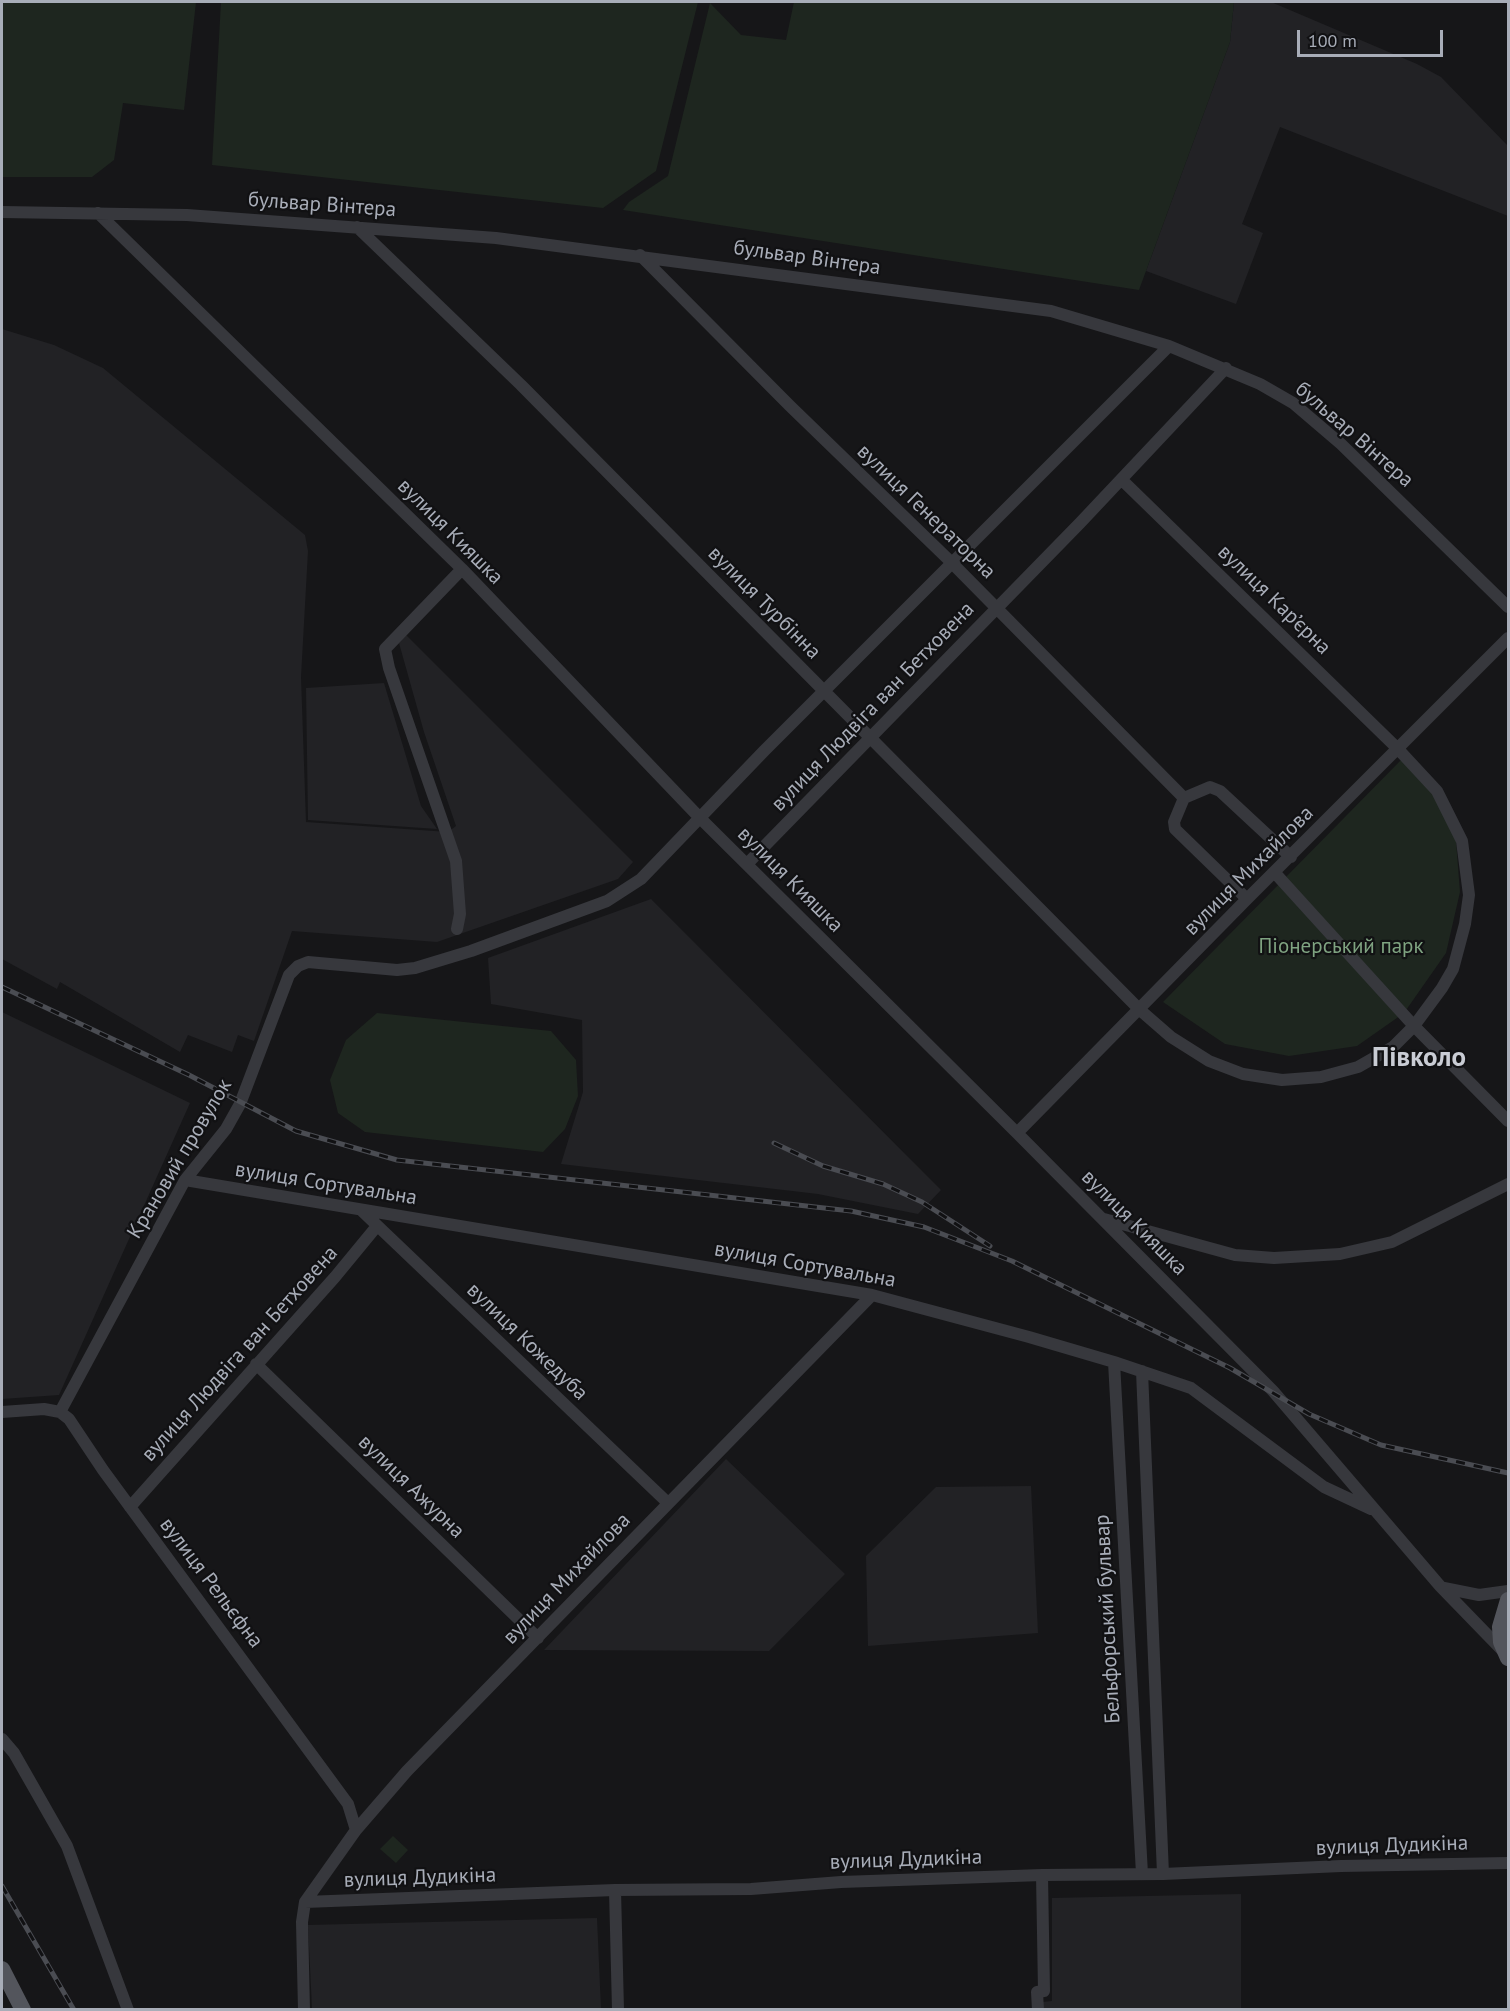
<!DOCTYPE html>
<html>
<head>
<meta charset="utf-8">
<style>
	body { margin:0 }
	#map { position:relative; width:1510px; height:2011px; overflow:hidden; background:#161618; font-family:"PT Sans",sans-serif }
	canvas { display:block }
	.frame { position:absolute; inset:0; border:3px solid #a8adb8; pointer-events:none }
	.scale { position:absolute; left:1297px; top:30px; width:146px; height:27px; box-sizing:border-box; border:3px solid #a8adb8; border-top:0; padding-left:8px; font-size:18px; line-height:21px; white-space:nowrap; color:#a8adb8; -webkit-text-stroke:4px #111113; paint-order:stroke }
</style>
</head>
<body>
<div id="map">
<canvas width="1510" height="2011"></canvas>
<div class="frame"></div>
<div class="scale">100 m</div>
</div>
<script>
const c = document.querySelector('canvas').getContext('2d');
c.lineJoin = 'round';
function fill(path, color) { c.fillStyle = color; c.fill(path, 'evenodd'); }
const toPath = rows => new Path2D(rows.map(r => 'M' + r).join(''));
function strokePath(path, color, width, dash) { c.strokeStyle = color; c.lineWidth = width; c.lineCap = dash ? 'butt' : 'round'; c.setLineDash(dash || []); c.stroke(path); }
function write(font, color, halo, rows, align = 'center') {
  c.font = font + ' "PT Sans",sans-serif'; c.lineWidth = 4.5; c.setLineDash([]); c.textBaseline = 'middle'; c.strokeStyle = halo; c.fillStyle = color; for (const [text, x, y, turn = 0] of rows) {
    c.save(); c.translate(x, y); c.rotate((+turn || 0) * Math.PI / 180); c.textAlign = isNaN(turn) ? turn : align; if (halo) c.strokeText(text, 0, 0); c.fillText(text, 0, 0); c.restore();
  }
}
fill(toPath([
	[1234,2,1271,2,1417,64,1441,77,1508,146,1508,216,1280,127,1242,224,1263,233,1236,304,1146,271,1230,42],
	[2,329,54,345,103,368,305,535,308,551,301,677,306,822,448,832,456,826,424,732,399,643,406,635,633,862,618,879,437,942,292,931,254,1041,238,1035,232,1052,188,1035,180,1052,60,982,57,989,2,959],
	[384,683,421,806,437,829,308,820,306,688],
	[651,899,941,1190,918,1214,818,1194,561,1164,583,1092,582,1020,491,1004,488,958],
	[2,1012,190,1103,59,1395,2,1399],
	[726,1459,845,1574,769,1651,544,1650],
	[1031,1486,1038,1633,868,1646,866,1556,936,1487],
	[1241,1894,1241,2009,1043,2010,1042,2002,1052,2001,1052,1898],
	[597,1918,601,2009,312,2009,308,1925]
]), '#222225');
fill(toPath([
	[2,2,196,2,184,110,123,103,114,160,92,177,2,177],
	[221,2,698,2,656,171,603,208,212,165],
	[794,2,1234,2,1230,42,1139,290,623,210,629,202,668,176,710,3,741,35,786,40],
	[1403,758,1433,790,1456,841,1460,892,1446,953,1404,1013,1357,1046,1289,1056,1225,1044,1163,1002],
	[377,1013,551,1031,576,1060,578,1096,565,1129,543,1152,365,1132,338,1113,330,1080,346,1040],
	[393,1836,408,1850,396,1863,380,1849]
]), '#1e261f');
strokePath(toPath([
	[2,212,187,215,496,238,1051,311,1169,346,1260,384,1293,403,1341,444,1508,607],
	[98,213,462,569,699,817,1017,1133,1273,1391,1440,1586,1504,1652],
	[357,227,521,385,1140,1010,1171,1037,1209,1061,1243,1074,1282,1080,1321,1077,1358,1067,1393,1047,1414,1026,1442,988,1453,969,1465,924,1469,895,1462,841,1437,791,1398,749,1122,480],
	[640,255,790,406,951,562,1184,798],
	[747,864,1080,523,1226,368],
	[1275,873,1414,1026,1508,1121],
	[1247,899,1175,829,1174,822,1184,798,1210,787,1220,791,1291,857],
	[457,929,460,914,456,861,389,668,385,649,462,569],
	[1017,1133,1247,899,1508,638],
	[185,1180,872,1295,1029,1337,1114,1362,1191,1388,1324,1487,1371,1509],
	[361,1210,668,1503],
	[1104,1219,1235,1255,1274,1258,1340,1254,1392,1242,1508,1184],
	[1114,1362,1142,1874],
	[256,1364,538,1638],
	[1142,1371,1163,1874],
	[2,1412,44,1409,60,1412,69,1419,103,1470,348,1804,356,1830],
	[60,1412,185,1180,226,1129,240,1104,289,975,298,966,308,962,397,970,415,968,471,951,607,901,641,879,764,751,1169,346],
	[130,1507,335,1277,377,1226],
	[1444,1588,1479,1595,1508,1591],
	[2,1739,14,1753,67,1846,128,2010],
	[615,1890,618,2010],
	[305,1902,615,1890,751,1889,841,1882,1042,1875,1163,1874,1341,1866,1508,1863],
	[304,2010,302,1922,305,1902,356,1830,407,1771,872,1295],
	[1038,2010,1037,1992,1044,1991,1042,1875]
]), '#37383d', 12);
strokePath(toPath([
	[1508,1600,1500,1627,1501,1642,1508,1658],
	[2,1969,23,2010]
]), '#53555c', 16);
const rail = toPath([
	[2,987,189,1075,296,1131,397,1160,851,1211,924,1227,1012,1261,1230,1368,1309,1414,1381,1445,1508,1473],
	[774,1143,823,1166,883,1184,922,1202,990,1246],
	[2,1886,74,2010]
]);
strokePath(rail, '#4a4c52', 5);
strokePath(rail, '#111113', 3, [9]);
write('21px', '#a8adb8', '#111113', [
	["бульвар Вінтера",322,205,4],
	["бульвар Вінтера",807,258,8],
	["бульвар Вінтера",1354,435,41],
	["вулиця Генераторна",926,512,44],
	["вулиця Кияшка",450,532,45],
	["вулиця Кар’єрна",1274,600,44],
	["вулиця Турбінна",764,603,45],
	["вулиця Людвіга ван Бетховена",873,707,-46],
	["вулиця Михайлова",1249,871,-45],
	["вулиця Кияшка",790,880,45],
	["Крановий провулок",180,1159,-59],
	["вулиця Сортувальна",326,1184,9],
	["вулиця Кияшка",1134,1223,45],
	["вулиця Сортувальна",805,1265,10],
	["вулиця Кожедуба",527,1342,44],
	["вулиця Людвіга ван Бетховена",240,1354,-48],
	["вулиця Ажурна",411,1487,44],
	["вулиця Михайлова",567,1579,-46],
	["вулиця Рельєфна",211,1583,53],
	["Бельфорський бульвар",1108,1619,-93],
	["вулиця Дудикіна",1392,1846,-2],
	["вулиця Дудикіна",906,1860,-2],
	["вулиця Дудикіна",420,1878,-2]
]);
write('21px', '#7fa381', '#111113', [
	["Піонерський парк",1341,947]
]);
write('bold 27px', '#c9ccd4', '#111113', [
	["Півколо",1419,1058]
]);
</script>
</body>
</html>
